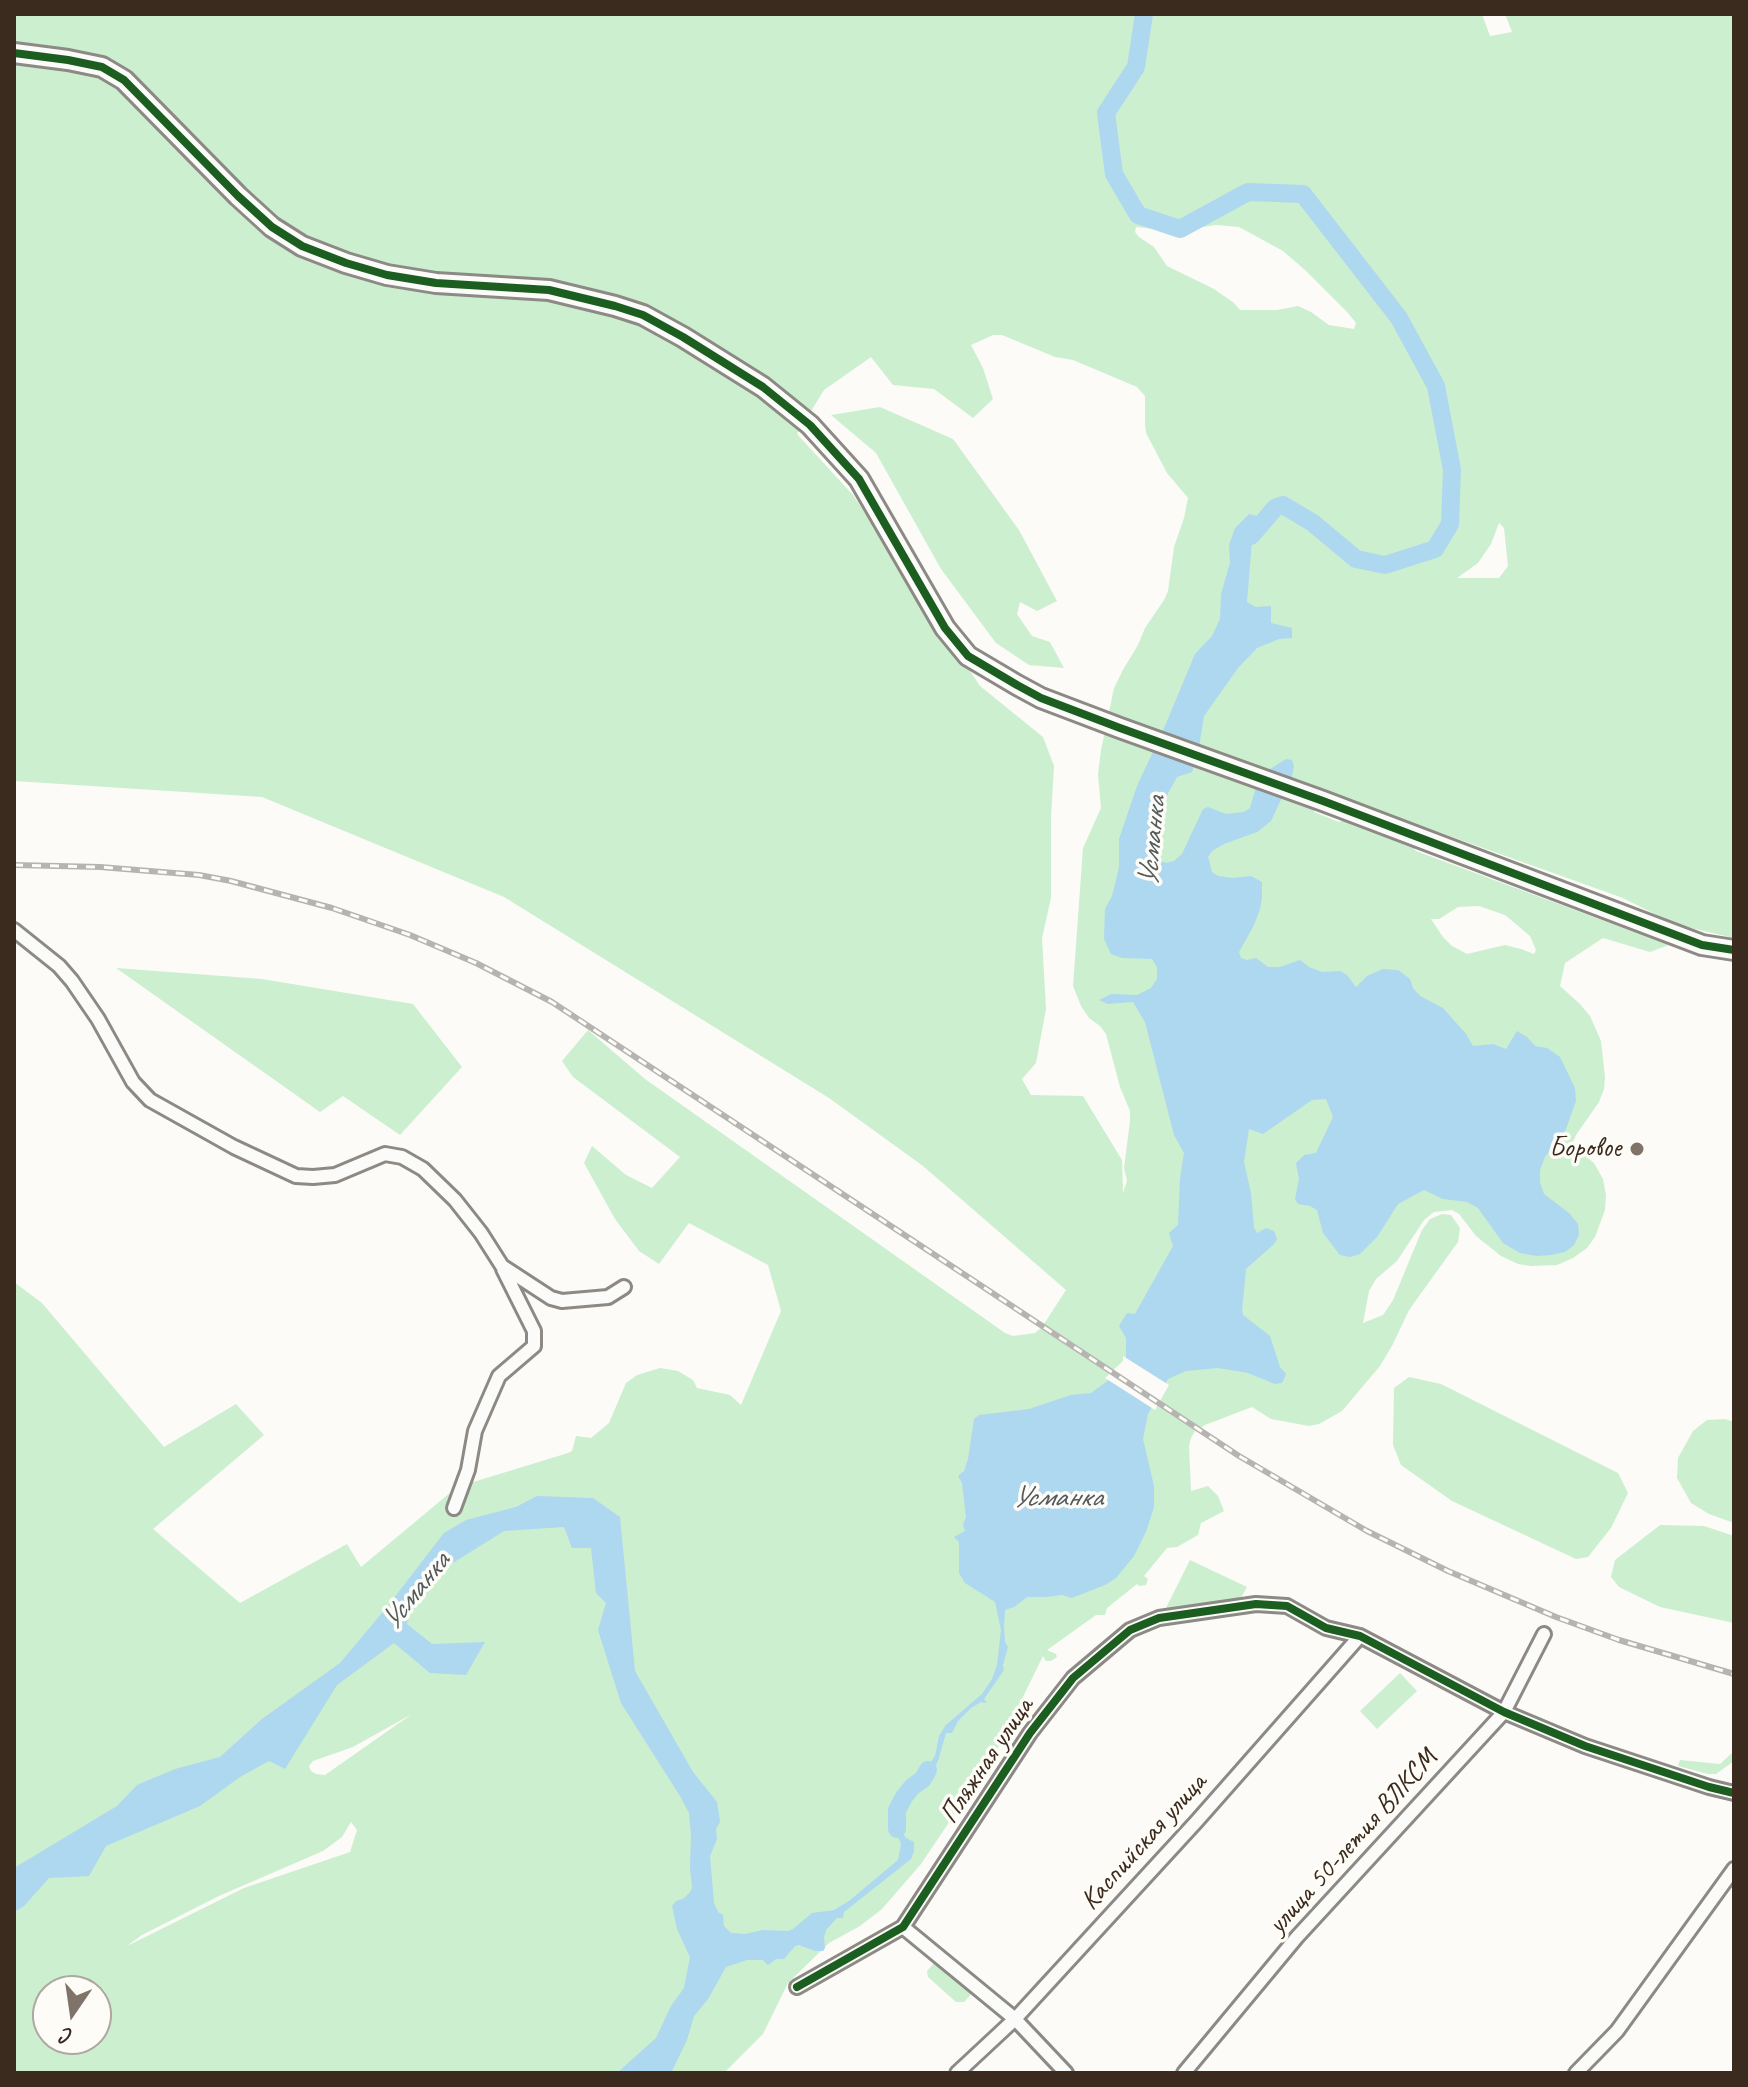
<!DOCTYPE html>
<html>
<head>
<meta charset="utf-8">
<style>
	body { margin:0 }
	#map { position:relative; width:1748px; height:2087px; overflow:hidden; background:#fcfbf8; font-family:Caveat,sans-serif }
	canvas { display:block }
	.frame { position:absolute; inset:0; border:16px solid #3b2a1e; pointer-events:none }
	.north { position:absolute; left:32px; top:1975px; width:80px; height:80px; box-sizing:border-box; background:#fdfcf7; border:2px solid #afa8a0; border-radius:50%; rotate:193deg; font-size:22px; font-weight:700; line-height:32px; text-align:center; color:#3b2a1e }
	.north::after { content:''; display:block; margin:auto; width:28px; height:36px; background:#7f736a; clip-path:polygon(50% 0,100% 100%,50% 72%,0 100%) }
</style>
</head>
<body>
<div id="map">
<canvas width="1748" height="2087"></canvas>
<div class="frame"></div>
<div class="north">С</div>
</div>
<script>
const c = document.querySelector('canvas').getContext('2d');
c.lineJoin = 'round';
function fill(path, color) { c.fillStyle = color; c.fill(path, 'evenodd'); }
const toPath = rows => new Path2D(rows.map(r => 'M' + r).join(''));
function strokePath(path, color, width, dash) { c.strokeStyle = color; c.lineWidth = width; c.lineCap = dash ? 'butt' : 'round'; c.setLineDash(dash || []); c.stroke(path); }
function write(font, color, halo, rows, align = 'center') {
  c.font = font + ' Caveat,sans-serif'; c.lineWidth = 7; c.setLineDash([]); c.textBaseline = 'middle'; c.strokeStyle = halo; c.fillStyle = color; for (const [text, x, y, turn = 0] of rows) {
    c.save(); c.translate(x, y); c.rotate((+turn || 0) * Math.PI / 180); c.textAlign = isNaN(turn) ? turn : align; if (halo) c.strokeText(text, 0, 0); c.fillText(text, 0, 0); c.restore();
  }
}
fill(toPath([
	[14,14,1482,14,1490,36,1512,32,1505,14,1734,14,1734,938,1674,924,1623,898,1321,790,1314,812,1339,822,1349,818,1403,834,1416,851,1669,945,1650,952,1603,938,1565,963,1560,986,1580,1004,1590,1016,1601,1041,1605,1077,1604,1089,1599,1102,1576,1135,1573,1142,1575,1148,1594,1163,1603,1179,1606,1195,1605,1210,1595,1237,1587,1248,1573,1258,1557,1265,1531,1266,1518,1264,1501,1256,1476,1236,1459,1214,1452,1210,1434,1212,1424,1220,1397,1261,1376,1279,1369,1291,1363,1323,1383,1315,1393,1300,1422,1230,1430,1219,1442,1214,1451,1215,1460,1228,1458,1242,1409,1310,1393,1344,1380,1366,1342,1411,1319,1424,1309,1426,1271,1419,1252,1407,1205,1425,1195,1431,1191,1438,1189,1446,1191,1491,1208,1486,1218,1496,1224,1511,1201,1523,1198,1535,1177,1547,1167,1548,1144,1576,1148,1579,1146,1585,1139,1586,1137,1584,1107,1608,1105,1615,1096,1615,1047,1650,1056,1654,1057,1657,1051,1661,1046,1661,1043,1656,995,1754,921,1864,882,1909,860,1926,829,1943,788,1983,763,2034,724,2073,14,2073,14,1282,42,1303,164,1447,236,1404,264,1435,153,1529,240,1603,347,1544,361,1567,457,1487,568,1453,572,1451,576,1436,591,1438,609,1423,626,1383,637,1375,660,1368,678,1371,693,1380,697,1388,730,1395,741,1405,781,1311,768,1265,689,1223,659,1264,639,1251,615,1219,584,1163,592,1146,626,1175,652,1188,680,1157,573,1077,562,1061,588,1030,645,1079,1005,1333,1013,1336,1035,1333,1042,1327,1066,1290,923,1166,829,1098,504,897,262,797,14,781],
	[1216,225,1239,227,1283,251,1305,270,1348,313,1356,323,1354,329,1329,325,1311,312,1298,306,1277,310,1240,310,1234,303,1214,289,1167,266,1154,247,1139,237,1135,232,1136,227,1174,231],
	[993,335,1002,335,1055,357,1073,360,1137,387,1145,396,1145,424,1146,433,1167,473,1188,498,1184,518,1174,547,1168,591,1164,600,1145,628,1138,645,1124,668,1114,688,1101,750,1098,774,1101,808,1083,848,1073,986,1081,1006,1089,1018,1100,1026,1106,1034,1120,1087,1130,1111,1130,1121,1124,1168,1127,1181,1123,1193,1122,1160,1083,1096,1031,1095,1022,1079,1036,1063,1046,1009,1042,938,1051,898,1051,818,1054,766,1043,737,980,686,853,495,797,434,824,390,871,357,893,385,934,389,973,418,993,399,983,368,971,345],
	[1499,523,1504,528,1508,566,1499,578,1457,578,1478,563,1491,544],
	[1479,906,1505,915,1530,936,1536,950,1534,954,1521,949,1505,945,1467,954,1452,946,1443,937,1431,919,1439,919,1458,907],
	[412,1714,325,1775,316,1774,311,1771,309,1766,313,1761,353,1747],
	[351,1822,357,1830,350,1852,244,1888,127,1946,142,1935,219,1896,323,1851,342,1837],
	[48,1991,96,1991,96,2039,48,2039],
	[880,407,953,439,1019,530,1057,601,1037,611,1020,602,1017,614,1032,636,1050,642,1064,668,1029,665,996,643,941,569,876,453,831,415],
	[116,968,262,979,413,1004,462,1067,400,1135,343,1096,320,1112],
	[1409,1377,1441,1384,1618,1473,1628,1493,1611,1528,1588,1557,1576,1559,1452,1501,1401,1465,1393,1445,1394,1388],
	[1725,1419,1734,1422,1734,1523,1709,1514,1691,1503,1677,1478,1678,1458,1693,1431,1707,1420],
	[1660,1525,1704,1526,1734,1536,1734,1623,1660,1607,1619,1587,1611,1577,1615,1560],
	[1190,1560,1247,1587,1238,1603,1164,1612],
	[1400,1673,1417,1691,1377,1729,1360,1711],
	[1734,1751,1734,1761,1716,1774,1708,1774,1678,1766,1680,1760,1720,1764],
	[942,1961,972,1986,972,1993,964,2002,956,2002,928,1977,927,1971,935,1962]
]), '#ccefd0');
fill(toPath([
	[1249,514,1269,519,1252,541,1247,602,1256,607,1271,606,1271,623,1292,628,1292,638,1279,639,1257,648,1238,668,1204,716,1198,754,1192,772,1177,777,1166,797,1157,827,1157,853,1162,861,1166,863,1174,861,1182,854,1203,809,1208,807,1226,814,1244,812,1250,808,1256,787,1267,771,1286,759,1292,760,1294,766,1292,776,1271,821,1257,832,1224,844,1212,851,1208,857,1212,872,1218,876,1233,878,1251,876,1262,882,1262,898,1260,909,1254,925,1239,952,1241,958,1247,960,1256,958,1268,967,1280,967,1300,960,1309,967,1322,972,1340,971,1347,975,1356,987,1367,976,1383,969,1398,970,1410,979,1413,988,1420,996,1443,1008,1466,1034,1473,1046,1493,1044,1506,1049,1517,1031,1527,1037,1535,1046,1547,1048,1560,1057,1575,1088,1576,1101,1566,1129,1545,1157,1540,1170,1540,1182,1544,1194,1569,1213,1578,1224,1579,1235,1574,1245,1565,1252,1551,1255,1537,1256,1520,1253,1503,1243,1478,1208,1467,1202,1443,1199,1424,1190,1398,1204,1377,1237,1360,1254,1350,1257,1340,1255,1323,1233,1317,1210,1310,1206,1298,1204,1295,1199,1299,1179,1296,1163,1304,1155,1316,1153,1333,1117,1326,1099,1312,1100,1263,1134,1249,1129,1244,1162,1251,1193,1254,1228,1257,1233,1266,1228,1274,1231,1277,1239,1274,1244,1246,1269,1242,1310,1243,1315,1270,1336,1280,1367,1286,1374,1282,1383,1275,1384,1248,1373,1218,1368,1186,1371,1168,1379,1148,1414,1143,1439,1154,1486,1154,1507,1146,1532,1134,1556,1116,1578,1105,1585,1072,1598,1062,1595,1046,1597,1027,1597,1014,1607,1005,1610,1004,1626,1005,1642,1008,1647,1003,1665,1004,1670,984,1699,987,1703,981,1702,971,1708,958,1721,952,1733,946,1733,938,1761,931,1775,933,1779,929,1781,928,1787,912,1792,908,1800,905,1801,902,1810,904,1814,901,1820,903,1834,906,1838,914,1842,914,1851,911,1859,844,1912,843,1918,837,1918,826,1930,824,1937,825,1948,823,1951,815,1951,799,1945,795,1946,784,1959,776,1959,768,1965,763,1960,747,1960,726,1967,708,1999,694,2016,687,2040,671,2073,617,2073,656,2038,671,2006,684,1988,690,1957,677,1929,672,1906,676,1901,683,1899,690,1892,692,1888,690,1867,691,1836,689,1813,680,1796,621,1703,598,1630,606,1603,596,1593,591,1548,572,1548,564,1527,504,1531,448,1566,410,1614,407,1624,432,1644,485,1642,466,1675,430,1673,394,1643,337,1685,285,1769,269,1761,240,1777,200,1806,106,1846,89,1876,49,1878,24,1906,14,1912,14,1868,117,1806,137,1785,175,1769,220,1757,262,1719,340,1663,387,1607,444,1533,466,1520,516,1507,537,1496,593,1498,620,1517,635,1671,693,1772,717,1802,720,1822,716,1829,717,1839,710,1856,714,1903,718,1912,723,1915,724,1926,731,1933,745,1934,763,1930,788,1931,793,1929,812,1913,834,1910,849,1901,898,1860,901,1844,895,1828,895,1811,935,1756,939,1736,946,1725,982,1694,992,1679,997,1665,1001,1630,995,1602,965,1583,959,1573,959,1542,954,1537,965,1531,963,1525,966,1517,962,1483,958,1476,964,1471,968,1459,974,1419,979,1415,1029,1409,1071,1395,1091,1393,1106,1382,1126,1363,1126,1338,1119,1326,1127,1313,1135,1314,1173,1246,1169,1233,1178,1225,1180,1178,1184,1153,1174,1135,1145,1022,1133,1002,1108,1004,1099,1000,1111,994,1137,995,1151,988,1157,979,1157,967,1152,959,1122,958,1111,954,1104,939,1105,909,1112,896,1116,880,1119,867,1119,839,1137,786,1165,726,1195,654,1212,636,1220,619,1221,594,1230,563,1229,545,1235,528]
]), '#aed7f0');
fill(toPath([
	[1123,1356,1169,1385,1155,1410,1105,1378,1123,1361]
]), '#fcfbf8');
strokePath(toPath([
	[1144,14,1136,67,1106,113,1114,174,1138,215,1180,229,1248,192,1303,194,1399,318,1436,386,1452,470,1450,524,1435,549,1385,565,1356,559,1313,523,1283,505,1275,508,1251,536],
	[897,1829,897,1810,904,1797,912,1787,923,1779,928,1770]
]), '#aed7f0', 18);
const street = toPath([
	[14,930,59,966,72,981,98,1019,133,1082,150,1100,234,1147,296,1176,313,1177,335,1175,385,1154,402,1157,423,1169,455,1200,481,1233,502,1266,551,1298,562,1301,608,1297,624,1287],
	[454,1508,468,1470,475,1431,499,1376,534,1346,534,1331,503,1269],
	[903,1927,1015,2019,1066,2073],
	[797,1987,903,1927,1030,1733,1073,1678,1130,1630,1159,1618,1256,1604,1287,1606,1326,1628,1360,1636,1504,1712,1585,1746,1709,1787,1734,1793],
	[957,2073,1015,2019,1196,1822,1360,1636],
	[1184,2073,1297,1937,1504,1712,1544,1634],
	[1576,2073,1617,2031,1734,1869]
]);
const secondary = toPath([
	[14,53,68,60,102,67,124,80,238,196,272,227,302,246,346,263,387,275,436,283,549,290,615,306,643,315,683,337,763,387,810,425,859,479,945,628,968,656,1017,685,1041,698,1120,728,1323,801,1702,945,1734,950]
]);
strokePath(street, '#8d8985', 18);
strokePath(secondary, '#8d8985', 24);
strokePath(street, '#fbfbf9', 12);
strokePath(secondary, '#fbfbf9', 18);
const rail = toPath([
	[14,865,100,867,199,875,231,881,332,908,410,935,476,963,552,1002,1239,1456,1367,1531,1448,1571,1556,1617,1619,1640,1734,1674]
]);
strokePath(rail, '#b6b4b1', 6);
strokePath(rail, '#fdfcf7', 3, [9]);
strokePath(toPath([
	[14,53,68,60,102,67,124,80,238,196,272,227,302,246,346,263,387,275,436,283,549,290,615,306,643,315,683,337,763,387,810,425,859,479,945,628,968,656,1017,685,1041,698,1120,728,1323,801,1702,945,1734,950],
	[797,1987,903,1927,1030,1733,1073,1678,1130,1630,1159,1618,1256,1604,1287,1606,1326,1628,1360,1636,1504,1712,1585,1746,1709,1787,1734,1793]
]), '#1b5e20', 8);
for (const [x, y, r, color] of [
	[1637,1149,8,"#7f736a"]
]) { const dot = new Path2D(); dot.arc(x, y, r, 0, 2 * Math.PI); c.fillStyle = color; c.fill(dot); strokePath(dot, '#fdfcf7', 3); }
write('28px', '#3b2a1e', '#fdfcf7', [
	["Боровое",1621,1149]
], 'right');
write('28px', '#3b2a1e', '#fdfcf7', [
	["Пляжная улица",987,1761,-56],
	["Каспийская улица",1144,1842,-48],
	["улица 50-летия ВЛКСМ",1353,1842,-48]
]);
write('italic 30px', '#53595c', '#fdfcf7', [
	["Усманка",1153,842,-85],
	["Усманка",1057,1498],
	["Усманка",416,1592,-51]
]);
</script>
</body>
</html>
